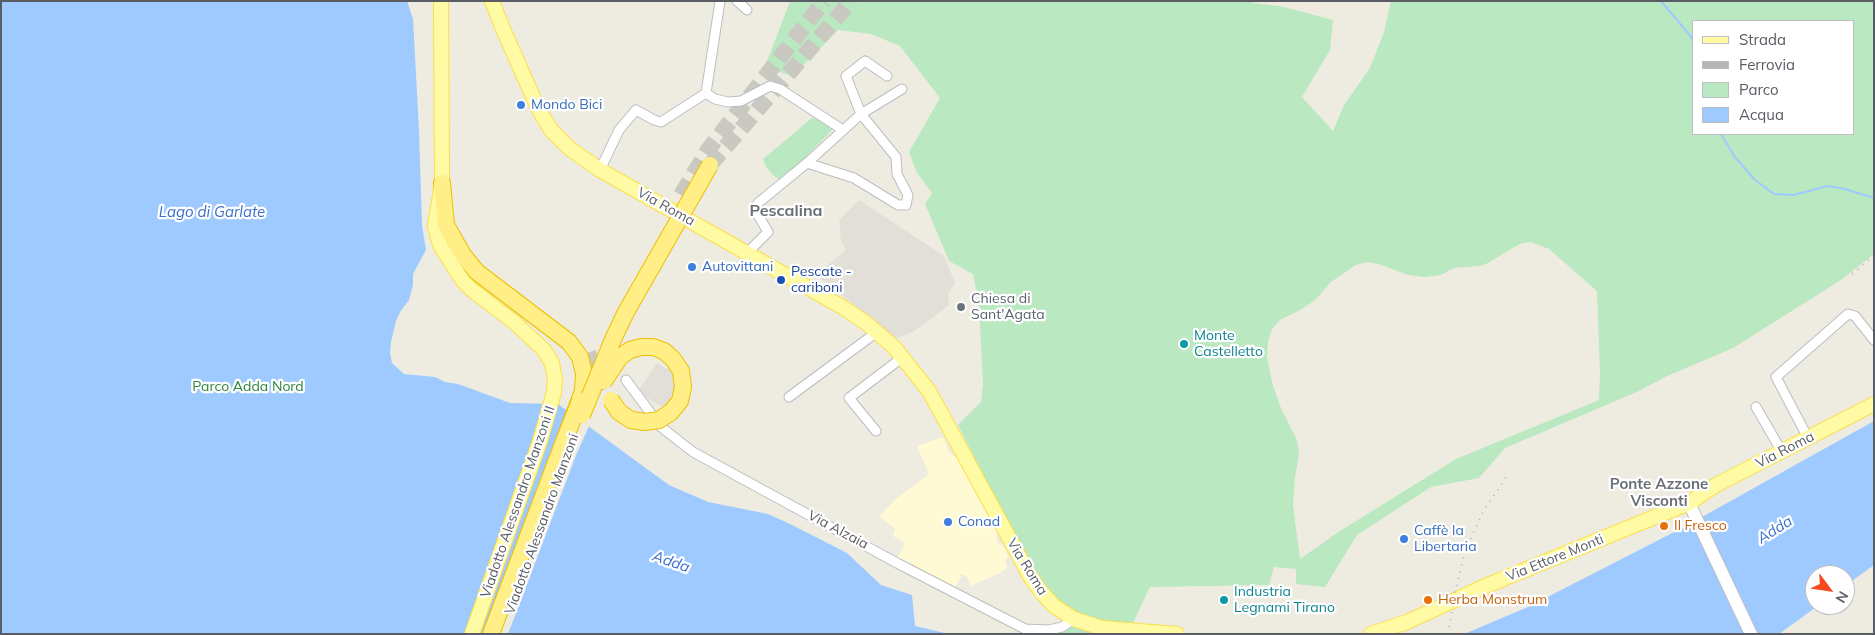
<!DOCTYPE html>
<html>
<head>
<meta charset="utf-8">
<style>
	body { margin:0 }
	#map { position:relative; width:1875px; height:635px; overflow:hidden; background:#eeece0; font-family:Mulish,sans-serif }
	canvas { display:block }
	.frame { position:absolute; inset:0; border:2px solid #595c63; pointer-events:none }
	.legend { position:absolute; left:1692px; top:20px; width:162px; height:115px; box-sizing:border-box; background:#fff; border:1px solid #bdbec1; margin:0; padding:6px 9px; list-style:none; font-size:15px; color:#595c63 }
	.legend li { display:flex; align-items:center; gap:10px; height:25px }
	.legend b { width:25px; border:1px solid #bdbec1 }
	.north { position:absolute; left:1805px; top:565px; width:50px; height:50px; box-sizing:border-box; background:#fff; border:1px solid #bdbec1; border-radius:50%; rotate:121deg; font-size:14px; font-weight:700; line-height:20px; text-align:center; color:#595c63 }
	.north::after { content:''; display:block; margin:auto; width:18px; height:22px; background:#f6491e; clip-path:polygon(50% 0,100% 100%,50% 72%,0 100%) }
</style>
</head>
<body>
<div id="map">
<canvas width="1875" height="635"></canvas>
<div class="frame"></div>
<ul class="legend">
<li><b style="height:6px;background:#fffba4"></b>Strada</li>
<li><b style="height:6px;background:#b4b5b6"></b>Ferrovia</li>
<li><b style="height:14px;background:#bae8c0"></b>Parco</li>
<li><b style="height:14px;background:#9fcaff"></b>Acqua</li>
</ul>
<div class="north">N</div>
</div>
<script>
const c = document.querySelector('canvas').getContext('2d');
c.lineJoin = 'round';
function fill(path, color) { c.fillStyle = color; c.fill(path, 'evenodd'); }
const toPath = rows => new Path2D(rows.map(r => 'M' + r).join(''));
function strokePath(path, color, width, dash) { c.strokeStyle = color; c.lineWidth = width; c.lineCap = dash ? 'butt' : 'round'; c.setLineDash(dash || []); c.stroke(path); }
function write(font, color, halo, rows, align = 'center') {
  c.font = font + ' Mulish,sans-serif'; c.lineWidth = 4.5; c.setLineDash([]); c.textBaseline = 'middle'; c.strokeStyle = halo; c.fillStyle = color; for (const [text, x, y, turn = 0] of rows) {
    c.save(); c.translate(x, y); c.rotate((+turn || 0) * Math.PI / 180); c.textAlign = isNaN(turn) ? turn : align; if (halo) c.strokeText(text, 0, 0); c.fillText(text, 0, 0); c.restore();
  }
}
fill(toPath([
	[943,437,949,452,958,459,997,532,997,542,1005,548,1008,556,1005,560,1007,568,1000,573,970,586,968,578,962,574,959,575,961,577,954,588,896,561,905,543,893,536,895,529,879,516,897,498,929,474,917,446]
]), '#fffad4');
fill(toPath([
	[859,200,944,256,955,283,948,294,949,305,913,332,896,338,816,275,846,250,841,241,839,220],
	[657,363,667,369,680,364,675,415,641,394,639,390]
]), '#e1dfd8');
fill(toPath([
	[790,1,1252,1,1253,3,1280,6,1333,20,1330,50,1302,97,1333,131,1344,105,1370,68,1384,32,1391,1,1874,1,1874,254,1841,280,1733,348,1665,377,1639,391,1505,448,1479,478,1431,487,1357,535,1325,587,1296,584,1296,569,1274,567,1269,585,1150,587,1132,625,1111,623,1092,619,1073,611,1062,604,1042,582,1011,529,958,425,981,402,983,384,979,304,973,274,949,261,925,204,932,193,917,173,909,152,940,98,900,46,871,34,838,30,793,76,765,67],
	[1694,21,1854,21,1854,134,1694,134],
	[1531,242,1549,249,1597,291,1600,372,1599,400,1456,459,1340,531,1300,559,1293,505,1295,477,1299,454,1297,440,1281,408,1273,386,1267,357,1268,342,1272,329,1280,320,1302,309,1316,299,1331,282,1356,265,1367,262,1379,264,1408,275,1425,277,1441,275,1454,268,1480,266,1488,263,1516,246,1523,243],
	[812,118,820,119,834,128,807,156,780,180,773,175,766,167,763,159],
	[1072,625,1088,631,1101,634,1053,634]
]), '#bae8c0');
fill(toPath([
	[1,1,407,1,413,19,419,130,422,225,426,250,413,274,413,285,409,300,400,312,396,321,391,342,390,353,392,363,404,374,435,377,445,382,458,384,510,403,558,404,669,485,708,502,768,514,790,524,847,553,881,585,912,595,915,626,949,634,1,634],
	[1874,421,1874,565,1845,586,1845,575,1815,575,1815,605,1819,605,1779,634,1464,634,1528,607,1684,527]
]), '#9fcaff');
fill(toPath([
	[569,409,590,424,577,453,508,634,486,634]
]), '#eeece0');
strokePath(toPath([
	[1661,1,1692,38,1694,49],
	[1721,134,1734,156,1755,180,1774,194,1794,195,1827,186,1845,189,1874,198]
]), '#9fcaff', 2);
strokePath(toPath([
	[710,165,851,1],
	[681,195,708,150,824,1],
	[588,353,605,390]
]), '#c9c8c1', 16, [16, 8]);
const street = toPath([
	[737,1,747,10],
	[887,76,865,61,846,76,861,114,902,89],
	[706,93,715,99,728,102,741,101,770,86,780,89,843,130],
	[600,170,619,130,636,110,654,120,661,122,706,93,720,1],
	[747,253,768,232,755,210,758,203,807,163,861,114,896,157,897,174,908,195,906,205,898,205,854,178,807,163],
	[626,380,661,427,693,452,897,563,1025,629,1049,630,1062,627,1074,619],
	[789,397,877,332],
	[1756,407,1782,452],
	[876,431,849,398,903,357],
	[1808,438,1776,377,1848,314,1855,316,1874,340]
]);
const secondary = toPath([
	[1689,503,1751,634]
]);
const primary = toPath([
	[441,1,442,183,435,226,438,238,441,247,463,281,472,290,514,322,544,350,552,363,555,380,554,392,540,441,472,634],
	[492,1,503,29,538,108,551,130,569,148,600,170,844,308,866,323,894,347,929,391,1031,578,1042,593,1054,606,1074,619,1102,628,1177,634],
	[1371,634,1407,622,1483,587,1689,503,1716,485,1874,404]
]);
const highway = toPath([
	[442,183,446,225,463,255,477,272,569,342,580,357,584,374,583,391,491,634]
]);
strokePath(street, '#bbbdc3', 11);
strokePath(secondary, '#bbbec6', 14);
strokePath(primary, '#fcdf4b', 16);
strokePath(highway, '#eec000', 18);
strokePath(street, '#fff', 9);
strokePath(secondary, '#fff', 12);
strokePath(primary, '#fffba4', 14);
strokePath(highway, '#ffef86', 16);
strokePath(toPath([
	[1852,274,1874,255],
	[1448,634,1455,593,1465,551,1484,510,1507,476]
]), '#b4b5b6', 2, [1, 6]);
const highwayBridge = toPath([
	[604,381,620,357,630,350,641,347,653,347,664,351,673,359,681,371,683,387,680,401,671,412,659,420,645,422,631,420,619,412,611,400],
	[582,415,614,337,626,312,710,165],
	[565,439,580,401]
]);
strokePath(highwayBridge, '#eec000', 18, []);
strokePath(highwayBridge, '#ffef86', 16);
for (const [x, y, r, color] of [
	[521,105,5,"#3f7fe0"],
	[692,267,5,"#3f7fe0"],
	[781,280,5,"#1a4fb4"],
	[961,307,5,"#6b7280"],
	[1184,344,5,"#0f9aa8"],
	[948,522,5,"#3f7fe0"],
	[1664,526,5,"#e8710a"],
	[1404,539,5,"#3f7fe0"],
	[1224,600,5,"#0f9aa8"],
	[1428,600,5,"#e8710a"]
]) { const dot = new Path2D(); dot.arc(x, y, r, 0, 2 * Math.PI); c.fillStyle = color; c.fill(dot); strokePath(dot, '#fff', 2); }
write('14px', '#366cbe', '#fff', [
	["Mondo Bici",531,105],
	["Autovittani",702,267],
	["Conad",958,522],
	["Caffè la",1414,531],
	["Libertaria",1414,547]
], 'left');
write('14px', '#595c63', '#fff', [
	["Via Roma",666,207,29],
	["Via Roma",1785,450,-27],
	["Viadotto Alessandro Manzoni II",518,502,-71],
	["Viadotto Alessandro Manzoni",542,524,-70],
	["Via Alzaia",838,530,28],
	["Via Ettore Monti",1555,558,-22],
	["Via Roma",1027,567,58]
]);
write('14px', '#164399', '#fff', [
	["Pescate -",791,272],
	["cariboni",791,288]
], 'left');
write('14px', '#5b616d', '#fff', [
	["Chiesa di",971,299],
	["Sant'Agata",971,315]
], 'left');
write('14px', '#0d838f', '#fff', [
	["Monte",1194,336],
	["Castelletto",1194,352],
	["Industria",1234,592],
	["Legnami Tirano",1234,608]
], 'left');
write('14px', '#2e853d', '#fff', [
	["Parco Adda Nord",248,387]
]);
write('14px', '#c56008', '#fff', [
	["Il Fresco",1674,526],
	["Herba Monstrum",1438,600]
], 'left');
write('italic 15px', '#396fcb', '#fff', [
	["Lago di Garlate",212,212],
	["Adda",1775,530,-32],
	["Adda",671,562,19]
]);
write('bold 15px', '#6a6e75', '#fff', [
	["Ponte Azzone",1659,484],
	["Visconti",1659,501]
]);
write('bold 16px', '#6a6e75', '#fff', [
	["Pescalina",786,211]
]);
</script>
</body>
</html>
